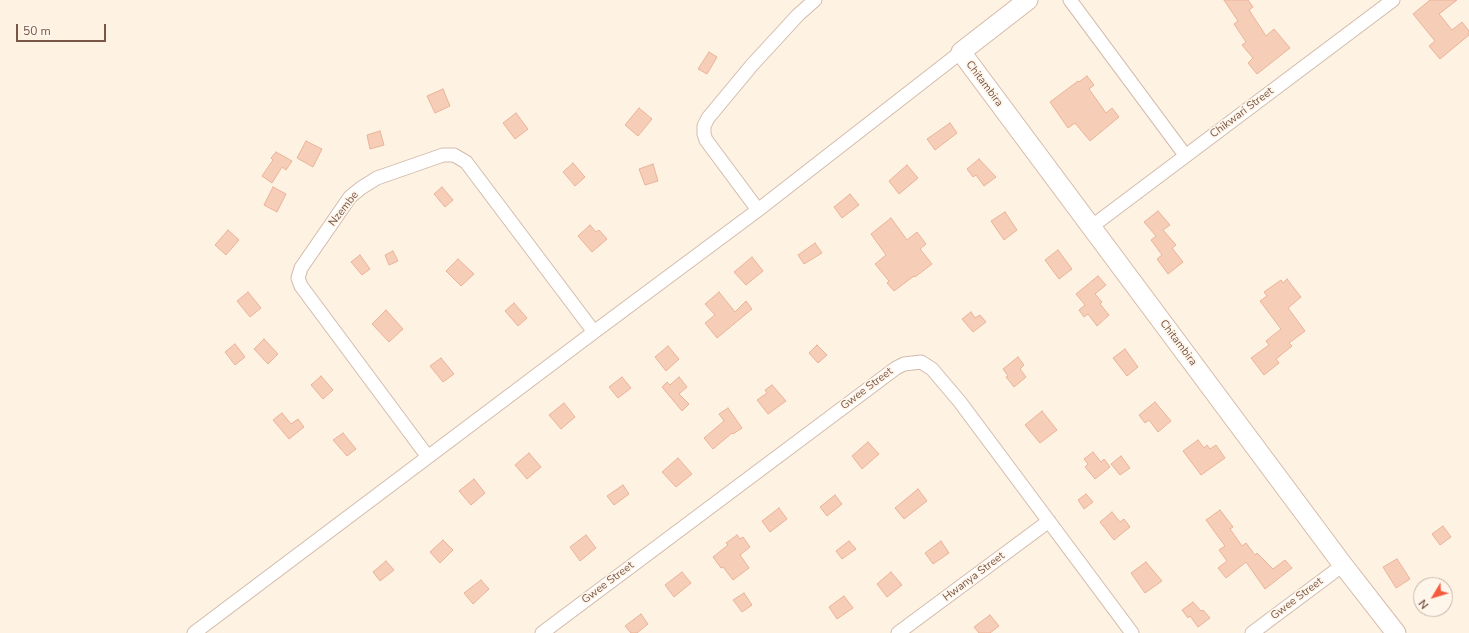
<!DOCTYPE html>
<html>
<head>
<meta charset="utf-8">
<style>
	body { margin:0 }
	#map { position:relative; width:1469px; height:633px; overflow:hidden; background:#fef2e3; font-family:"Nunito Sans",sans-serif }
	canvas { display:block }
	.north { position:absolute; left:1413px; top:577px; width:40px; height:40px; box-sizing:border-box; background:#fff6eb; border:1px solid #c9b6a9; border-radius:50%; rotate:232deg; font-size:11px; font-weight:700; line-height:16px; text-align:center; color:#795646 }
	.north::after { content:''; display:block; margin:auto; width:14px; height:18px; background:#f35c3d; clip-path:polygon(50% 0,100% 100%,50% 72%,0 100%) }
	.scale { position:absolute; left:16px; top:24px; width:90px; height:18px; box-sizing:border-box; border:2px solid #795646; border-top:0; padding-left:5px; font-size:12px; line-height:14px; white-space:nowrap; color:#795646; -webkit-text-stroke:3px #fff6eb; paint-order:stroke }
</style>
</head>
<body>
<div id="map">
<canvas width="1469" height="633"></canvas>
<div class="north">N</div>
<div class="scale">50 m</div>
</div>
<script>
const c = document.querySelector('canvas').getContext('2d');
c.lineJoin = 'round';
function fill(path, color) { c.fillStyle = color; c.fill(path, 'evenodd'); }
const toPath = rows => new Path2D(rows.map(r => 'M' + r).join(''));
function strokePath(path, color, width, dash) { c.strokeStyle = color; c.lineWidth = width; c.lineCap = dash ? 'butt' : 'round'; c.setLineDash(dash || []); c.stroke(path); }
function write(font, color, halo, rows, align = 'center') {
  c.font = font + ' "Nunito Sans",sans-serif'; c.lineWidth = 3.5; c.setLineDash([]); c.textBaseline = 'middle'; c.strokeStyle = halo; c.fillStyle = color; for (const [text, x, y, turn = 0] of rows) {
    c.save(); c.translate(x, y); c.rotate((+turn || 0) * Math.PI / 180); c.textAlign = isNaN(turn) ? turn : align; if (halo) c.strokeText(text, 0, 0); c.fillText(text, 0, 0); c.restore();
  }
}
const building = toPath([
	[1224,0,1248,0,1253,7,1249,10,1266,36,1274,29,1290,48,1257,74,1248,63,1253,58,1242,45,1246,42,1234,24,1238,21,1224,0],
	[1430,0,1457,0,1439,14,1452,30,1462,22,1469,31,1469,35,1440,59,1429,46,1435,41,1413,14,1430,0],
	[709,52,717,57,707,74,698,69,709,52],
	[1087,76,1094,85,1089,89,1106,113,1112,108,1119,117,1090,141,1075,123,1068,128,1050,102,1078,81,1079,82,1087,76],
	[443,89,450,106,435,113,427,96,443,89],
	[639,108,652,119,638,136,625,125,639,108],
	[516,113,528,129,515,139,503,123,516,113],
	[950,123,957,133,935,150,927,139,950,123],
	[380,131,384,145,370,149,367,135,380,131],
	[306,141,322,149,313,167,297,158,306,141],
	[276,152,292,161,286,170,282,167,272,183,262,176,273,160,271,158,276,152],
	[979,159,996,177,984,186,976,175,973,177,967,169,979,159],
	[573,163,585,177,575,186,563,172,573,163],
	[653,164,658,181,645,185,639,169,653,164],
	[907,165,918,178,899,194,889,181,907,165],
	[273,187,286,194,277,212,264,205,273,187],
	[442,187,453,200,445,207,434,194,442,187],
	[850,194,859,205,842,218,834,207,850,194],
	[1158,211,1170,225,1163,230,1176,245,1172,248,1183,262,1168,274,1157,259,1162,255,1151,240,1156,236,1144,222,1158,211],
	[1005,212,1017,230,1004,240,991,221,1005,212],
	[891,218,907,240,917,232,926,244,920,249,932,264,915,277,914,276,894,291,887,283,889,281,875,264,886,255,871,234,891,218],
	[590,225,596,232,599,230,607,239,592,252,578,236,590,225],
	[228,230,239,240,226,255,215,245,228,230],
	[815,243,822,253,804,264,798,255,815,243],
	[1058,250,1072,269,1059,279,1045,260,1058,250],
	[393,251,398,261,389,265,385,255,393,251],
	[360,255,370,269,362,275,351,262,360,255],
	[752,257,763,271,746,285,734,272,752,257],
	[458,259,474,274,461,286,446,271,458,259],
	[1098,276,1106,285,1095,294,1102,302,1100,304,1109,315,1097,326,1088,314,1084,317,1079,310,1085,305,1076,294,1098,276],
	[1287,279,1301,297,1288,308,1305,331,1289,343,1292,346,1276,359,1279,363,1264,375,1251,358,1269,345,1266,341,1281,329,1260,301,1267,296,1264,292,1281,280,1283,283,1287,279],
	[248,292,261,308,250,317,237,301,248,292],
	[719,292,735,312,746,301,752,309,717,338,705,323,715,315,705,304,719,292],
	[514,303,527,318,518,326,505,311,514,303],
	[386,310,403,329,389,342,372,324,386,310],
	[971,312,975,318,980,315,986,322,973,332,962,319,971,312],
	[264,339,278,354,268,364,254,349,264,339],
	[235,344,245,357,235,365,225,352,235,344],
	[817,345,827,355,818,363,809,353,817,345],
	[668,346,679,359,666,371,655,357,668,346],
	[1125,349,1138,367,1127,376,1113,358,1125,349],
	[1018,357,1024,365,1020,369,1026,377,1014,387,1006,377,1008,376,1003,369,1018,357],
	[441,358,454,374,443,382,430,366,441,358],
	[321,376,333,390,323,399,311,385,321,376],
	[622,377,631,388,618,398,609,387,622,377],
	[679,377,687,387,679,394,689,404,682,411,662,387,667,382,670,385,679,377],
	[772,385,786,401,768,414,757,400,767,393,765,390,772,385],
	[1155,402,1171,421,1158,432,1149,420,1145,423,1139,415,1155,402],
	[564,403,575,417,561,429,549,415,564,403],
	[728,408,742,428,733,434,732,433,713,449,704,438,724,421,719,414,728,408],
	[1042,411,1057,430,1040,443,1025,425,1042,411],
	[282,413,291,424,298,419,304,427,289,439,273,420,282,413],
	[343,433,356,449,347,456,333,440,343,433],
	[1198,440,1204,448,1207,445,1210,449,1216,445,1225,458,1201,475,1183,451,1198,440],
	[868,442,879,454,862,469,852,456,868,442],
	[1093,452,1101,462,1104,459,1110,467,1095,479,1085,467,1088,464,1084,459,1093,452],
	[529,453,541,467,527,479,515,465,529,453],
	[1121,456,1130,468,1120,475,1111,464,1121,456],
	[678,458,692,474,676,487,662,472,678,458],
	[474,479,485,493,471,505,459,491,474,479],
	[623,485,629,494,614,505,607,496,623,485],
	[918,489,927,501,904,519,895,508,918,489],
	[1086,494,1093,502,1084,509,1078,500,1086,494],
	[835,495,842,504,827,516,820,507,835,495],
	[779,508,787,519,770,532,762,521,779,508],
	[1220,510,1233,527,1230,529,1242,546,1246,543,1255,555,1257,553,1273,569,1285,560,1292,568,1265,589,1246,562,1226,578,1218,568,1227,561,1219,550,1225,546,1206,520,1220,510],
	[1112,512,1120,522,1124,519,1130,527,1114,540,1100,522,1112,512],
	[1443,526,1451,537,1440,545,1432,534,1443,526],
	[586,535,596,548,580,561,570,547,586,535],
	[737,535,740,539,743,537,750,547,740,555,749,568,733,580,723,567,721,568,713,557,728,545,726,543,737,535],
	[443,540,453,550,440,563,430,552,443,540],
	[849,541,856,549,842,559,836,551,849,541],
	[941,541,949,553,933,564,925,553,941,541],
	[1397,559,1410,579,1396,588,1383,567,1397,559],
	[386,561,394,570,380,581,373,572,386,561],
	[1146,562,1162,581,1145,593,1131,573,1146,562],
	[682,572,691,583,674,597,665,585,682,572],
	[891,572,902,585,887,597,877,584,891,572],
	[481,580,489,589,473,604,464,593,481,580],
	[744,593,752,605,742,612,733,600,744,593],
	[844,596,853,608,837,619,829,607,844,596],
	[1193,602,1201,611,1203,610,1210,618,1198,627,1190,616,1188,618,1182,610,1193,602],
	[641,614,648,624,637,633,631,633,625,626,641,614],
	[990,615,999,626,990,633,979,633,974,627,990,615]
]);
fill(building, '#f6ceb8');
strokePath(building, '#eab297', 1);
const street = toPath([
	[1070,0,1185,155],
	[758,210,706,140,704,134,704,126,708,118,752,65,798,15,815,0],
	[1091,227,1393,0],
	[428,457,301,286,298,278,301,268,350,197,361,188,377,178,443,155,454,155,466,162,594,332],
	[194,633,594,332,758,210,961,52],
	[542,633,896,368,904,364,921,362,932,369,960,402,1132,633],
	[898,633,1049,521],
	[1252,633,1343,565]
]);
const secondary = toPath([
	[1028,0,961,52,1343,565,1396,633]
]);
strokePath(street, '#d3bbab', 15);
strokePath(secondary, '#d6baa8', 21);
strokePath(street, '#fff', 13);
strokePath(secondary, '#fff', 19);
write('11px', '#795646', '#fff6eb', [
	["Chitambira",984,84,53],
	["Chikwari Street",1242,113,-37],
	["Nzembe",344,209,-52],
	["Chitambira",1178,343,53],
	["Gwee Street",867,389,-37],
	["Hwanya Street",974,577,-37],
	["Gwee Street",608,583,-37],
	["Gwee Street",1297,599,-37]
]);
</script>
</body>
</html>
